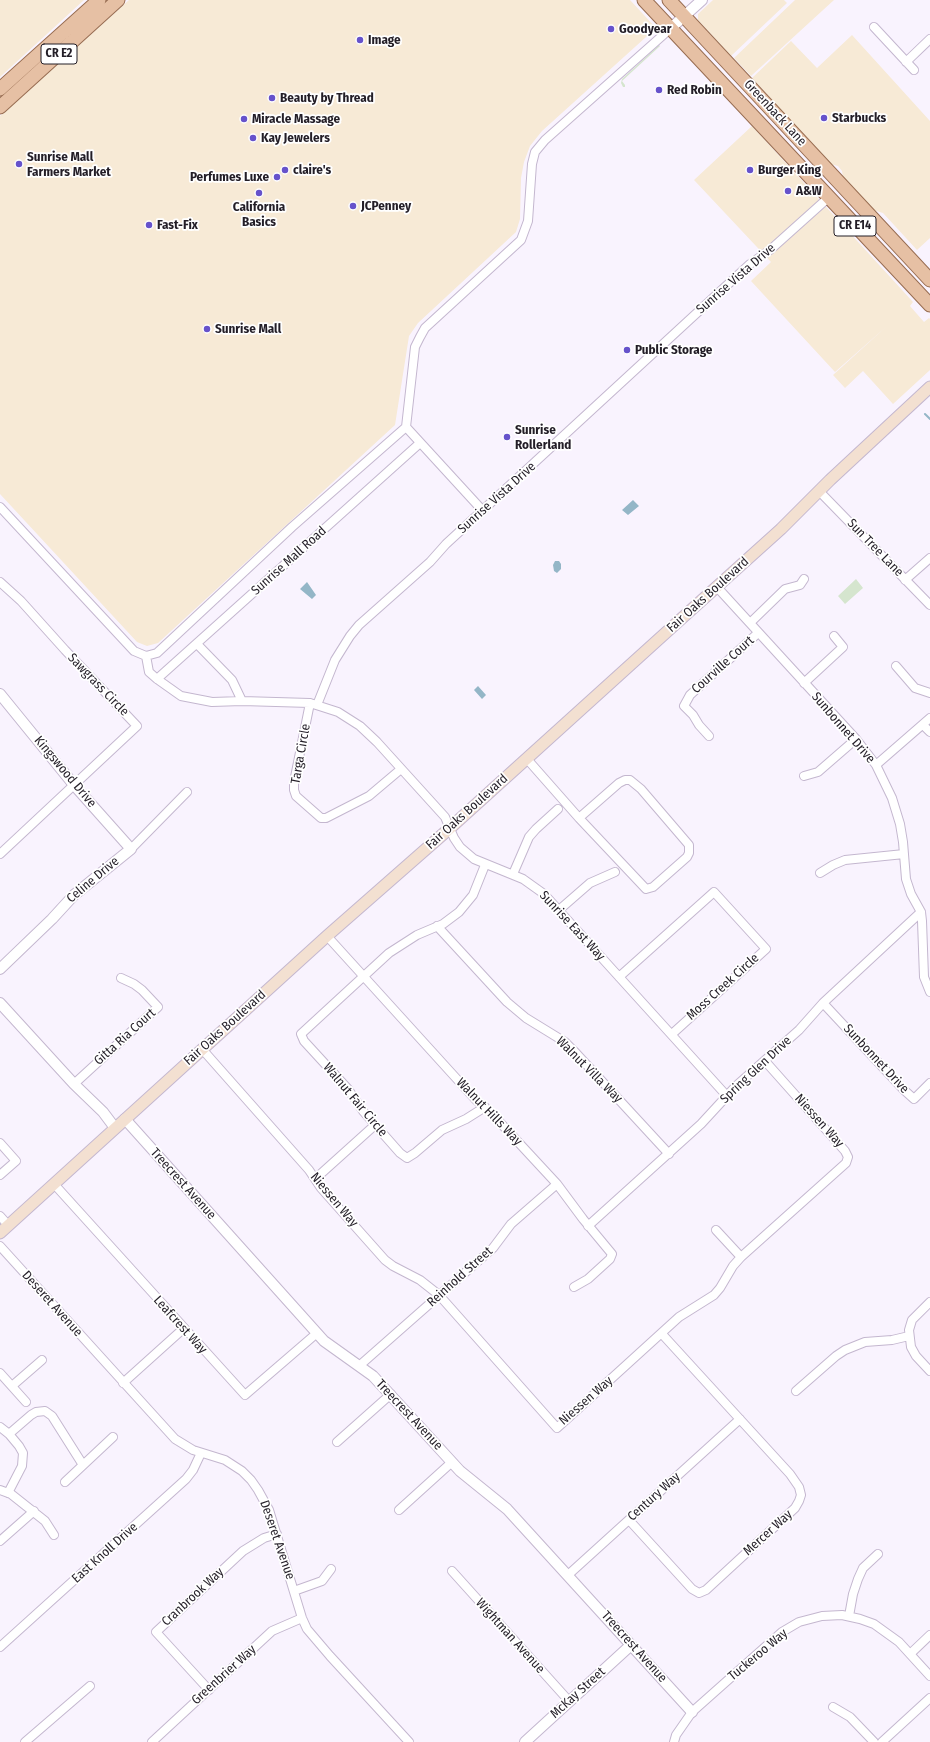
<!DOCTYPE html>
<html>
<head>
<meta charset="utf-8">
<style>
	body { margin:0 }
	canvas { display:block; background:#f9f3fe }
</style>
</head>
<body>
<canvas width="930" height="1742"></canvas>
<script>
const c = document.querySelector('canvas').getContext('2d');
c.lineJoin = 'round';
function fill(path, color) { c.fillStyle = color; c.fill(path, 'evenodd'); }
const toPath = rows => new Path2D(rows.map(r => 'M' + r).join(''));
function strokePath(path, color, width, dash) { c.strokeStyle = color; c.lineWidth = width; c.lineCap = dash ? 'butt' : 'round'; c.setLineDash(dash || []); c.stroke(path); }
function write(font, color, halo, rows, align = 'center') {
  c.font = font + ' "Fira Sans Condensed",sans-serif'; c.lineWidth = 3.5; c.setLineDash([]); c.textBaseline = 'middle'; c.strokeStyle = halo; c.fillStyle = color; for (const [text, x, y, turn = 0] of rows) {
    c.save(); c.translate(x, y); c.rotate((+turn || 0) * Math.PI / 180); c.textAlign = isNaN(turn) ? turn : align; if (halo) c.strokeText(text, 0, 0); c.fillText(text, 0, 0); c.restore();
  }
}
fill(toPath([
	[0,0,84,0,0,77],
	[129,0,630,0,656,28,542,131,530,146,524,162,521,178,520,219,516,232,418,323,409,336,395,425,158,643,147,646,137,642,0,494,0,116],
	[713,0,784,0,787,3,731,56,698,20,698,14],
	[795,0,834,0,751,76,734,58],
	[852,35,930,121,930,238,917,250,883,213,873,210,843,177,842,171,838,166,830,164,752,78,791,41,817,68],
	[752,126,913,302,910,306,924,322,929,318,930,319,930,370,893,404,863,371,845,388,833,375,887,326,835,372,751,281,771,262,694,180]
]), '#f7ead6');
fill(toPath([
	[659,45,660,46,622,81,625,85,625,87,623,87,621,83,622,79],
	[856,579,863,588,845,604,838,596]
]), '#d5e5ce');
fill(toPath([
	[633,500,639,506,628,515,622,510],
	[555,561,559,561,561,564,561,569,557,573,554,571,553,565],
	[307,582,316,595,312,599,300,589],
	[478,686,486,695,482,699,474,690]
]), '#94b6c7');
strokePath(toPath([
	[925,414,930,419]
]), '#94b6c7', 2);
const minor = toPath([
	[874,27,914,70],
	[906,62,930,39],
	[406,427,483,511],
	[819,491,930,605],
	[0,507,134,651,146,656,157,653,292,527,406,427,415,347,420,337,425,328,521,240,528,221,532,164,535,152,545,140,671,28],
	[905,580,930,558],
	[0,582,21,601,65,650,137,726,0,854],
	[716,586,856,739,876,765,892,798,900,824,903,842,906,879,911,894,921,912,922,921,924,977,930,992],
	[750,623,785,589,800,585,804,579],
	[197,644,232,680,242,701],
	[146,656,149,672,157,679,181,696,212,702,242,701,310,703,338,712,360,726,377,742,445,817,454,838,460,847,474,859,523,879,544,894,726,1095],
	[896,666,915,688,930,693],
	[157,679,420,443],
	[804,683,843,647,834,636],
	[310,703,294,782,294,790,296,796,321,818,326,818,369,796,401,769],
	[317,705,335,660,350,636,359,625,430,562,446,544,750,264,770,250,828,198],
	[923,725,930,732],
	[709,736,699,725,693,715,684,706,690,695,758,633],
	[527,759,579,818,646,889,653,887,687,857,689,853,689,845,641,789,630,780,625,780,619,783,579,818],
	[876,765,930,718],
	[804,776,818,772,856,739],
	[131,849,187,792],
	[820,873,833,865,845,860,904,854],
	[513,874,529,837,536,829,558,809],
	[559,910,590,883,615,872],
	[437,926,507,1002,526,1018,565,1042,574,1051,669,1154],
	[327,936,475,1099,494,1116,557,1184,583,1219,612,1254,610,1259,588,1279,574,1287],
	[619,977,714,892,766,949,672,1034],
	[823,1003,904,1090,914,1099,930,1083],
	[202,1049,309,1170,321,1188,385,1260,393,1266,420,1280,439,1295,557,1428,679,1317,714,1295,720,1288,733,1266,741,1257,846,1163,848,1157,845,1151,765,1061],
	[74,1084,158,1007,142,990,134,984,121,978],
	[485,1107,466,1119,442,1130,415,1153,407,1158,400,1153,363,1111,348,1089,304,1041,301,1034,389,953,417,935,443,924,459,912,473,895,485,865],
	[0,1143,16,1161,0,1175],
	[315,1179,375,1125],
	[54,1184,245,1395,317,1333],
	[0,1216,8,1225],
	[588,1226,701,1124,736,1086,799,1030,823,1003,921,912],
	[716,1230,741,1257],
	[0,1246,175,1439,193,1450,225,1460,242,1471,251,1480,258,1490,269,1510,302,1618,307,1629,330,1656,409,1742],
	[930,1302,912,1320,909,1330,911,1347,916,1356,930,1371],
	[359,1366,493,1248,511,1224,557,1184],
	[0,1373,26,1402],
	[123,1383,183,1329],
	[12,1386,42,1360],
	[796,1391,836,1356,845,1350,865,1342,892,1340,909,1336],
	[0,1427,9,1434,19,1446,23,1453,22,1466,8,1493],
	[9,1434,31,1415,36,1412,45,1411,52,1416,83,1465],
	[337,1442,391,1394],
	[65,1482,113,1437],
	[0,1490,11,1494,45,1521,54,1535],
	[399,1510,452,1462],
	[629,1520,692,1589,699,1593,706,1590,795,1508,799,1501,801,1495,799,1487,790,1474,662,1334],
	[0,1541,34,1511],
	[452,1571,569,1701],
	[568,1575,740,1419],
	[294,1591,322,1581,331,1569],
	[849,1616,853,1594,858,1579,863,1568,878,1554],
	[0,1647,186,1479,193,1470,201,1453],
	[910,1654,930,1635],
	[209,1690,156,1632,243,1551,264,1538,277,1534],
	[833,1707,850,1717,874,1742],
	[25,1742,90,1686],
	[152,1742,272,1631,302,1618],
	[674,1742,676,1735,692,1712,782,1632,799,1622,822,1616,842,1615,860,1619,874,1624,899,1642,930,1676],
	[882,1742,930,1698]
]);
const tertiary = toPath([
	[671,28,702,0],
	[0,694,74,785,131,849,74,895,52,919,0,969],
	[0,1003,74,1084,103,1112,115,1128],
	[125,1119,324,1341,373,1376,460,1471,507,1509,692,1712],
	[525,1742,631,1645]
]);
const secondary = toPath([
	[0,1233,327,936,450,828,681,619,781,529,830,480,930,387]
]);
const primary = toPath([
	[644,0,930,305],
	[669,0,930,280],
	[0,89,99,0],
	[0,107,118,0]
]);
strokePath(minor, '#c4b7cf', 10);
strokePath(tertiary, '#c4b7cf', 12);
strokePath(secondary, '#c4b7cf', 13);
strokePath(primary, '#976c51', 15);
strokePath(minor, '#fff', 8);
strokePath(tertiary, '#fff', 10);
strokePath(secondary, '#f3e0d1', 11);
strokePath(primary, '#e6c0a4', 13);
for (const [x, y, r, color] of [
	[611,29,4,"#6652cb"],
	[360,40,4,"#6652cb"],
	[659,90,4,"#6652cb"],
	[272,98,4,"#6652cb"],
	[824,118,4,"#6652cb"],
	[244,119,4,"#6652cb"],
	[253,138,4,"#6652cb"],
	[19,164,4,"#6652cb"],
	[285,170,4,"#6652cb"],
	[750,170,4,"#6652cb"],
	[277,177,4,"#6652cb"],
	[788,191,4,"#6652cb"],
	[259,193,4,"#6652cb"],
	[353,206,4,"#6652cb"],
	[149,225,4,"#6652cb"],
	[207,329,4,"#6652cb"],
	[627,350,4,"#6652cb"],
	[507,437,4,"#6652cb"]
]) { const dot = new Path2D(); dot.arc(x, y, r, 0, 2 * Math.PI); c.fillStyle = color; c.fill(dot); strokePath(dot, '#fff', 1.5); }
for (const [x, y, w] of [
	[59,54,36],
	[855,226,42]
]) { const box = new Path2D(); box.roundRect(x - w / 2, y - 10, w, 20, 3); c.fillStyle = '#fff'; c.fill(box); strokePath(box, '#231e27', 1); }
write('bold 12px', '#231e27', null, [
	["CR E2",59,54],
	["CR E14",855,226]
]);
write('bold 13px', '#231e27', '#fff', [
	["Goodyear",619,29],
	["Image",368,40],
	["Red Robin",667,90],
	["Beauty by Thread",280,98],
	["Starbucks",832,118],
	["Miracle Massage",252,119],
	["Kay Jewelers",261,138],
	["Sunrise Mall",27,157],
	["Farmers Market",27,172],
	["claire's",293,170],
	["Burger King",758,170],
	["Perfumes Luxe",269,177,"right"],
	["A&W",796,191],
	["JCPenney",361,206],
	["California",259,207,"center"],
	["Basics",259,222,"center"],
	["Fast-Fix",157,225],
	["Sunrise Mall",215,329],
	["Public Storage",635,350],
	["Sunrise",515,430],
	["Rollerland",515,445]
], 'left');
write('13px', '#231e27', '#fff', [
	["Greenback Lane",775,113,47],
	["Sunrise Vista Drive",736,279,-41],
	["Sunrise Vista Drive",497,498,-42],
	["Sun Tree Lane",875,548,46],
	["Sunrise Mall Road",289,561,-42],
	["Fair Oaks Boulevard",708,595,-42],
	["Courville Court",723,665,-42],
	["Sawgrass Circle",98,685,46],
	["Sunbonnet Drive",843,728,49],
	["Targa Circle",301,754,-80],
	["Kingswood Drive",65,772,50],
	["Fair Oaks Boulevard",467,812,-42],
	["Celine Drive",93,880,-40],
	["Sunrise East Way",572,926,47],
	["Moss Creek Circle",723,987,-42],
	["Fair Oaks Boulevard",225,1028,-42],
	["Gitta Ria Court",125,1037,-42],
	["Sunbonnet Drive",876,1059,47],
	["Walnut Villa Way",589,1070,45],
	["Spring Glen Drive",756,1070,-43],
	["Walnut Fair Circle",355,1100,50],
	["Walnut Hills Way",489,1112,46],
	["Niessen Way",819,1121,48],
	["Treecrest Avenue",183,1184,48],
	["Niessen Way",334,1200,50],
	["Reinhold Street",460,1277,-42],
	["Deseret Avenue",52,1304,48],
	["Leafcrest Way",180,1325,48],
	["Niessen Way",586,1401,-41],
	["Treecrest Avenue",409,1415,47],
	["Century Way",654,1497,-42],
	["Mercer Way",768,1533,-42],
	["Deseret Avenue",277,1540,71],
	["East Knoll Drive",105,1553,-42],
	["Cranbrook Way",193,1597,-43],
	["Wightman Avenue",510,1636,48],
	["Treecrest Avenue",634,1647,48],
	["Tuckeroo Way",758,1655,-40],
	["Greenbrier Way",224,1675,-42],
	["McKay Street",578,1693,-42]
]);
</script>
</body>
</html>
